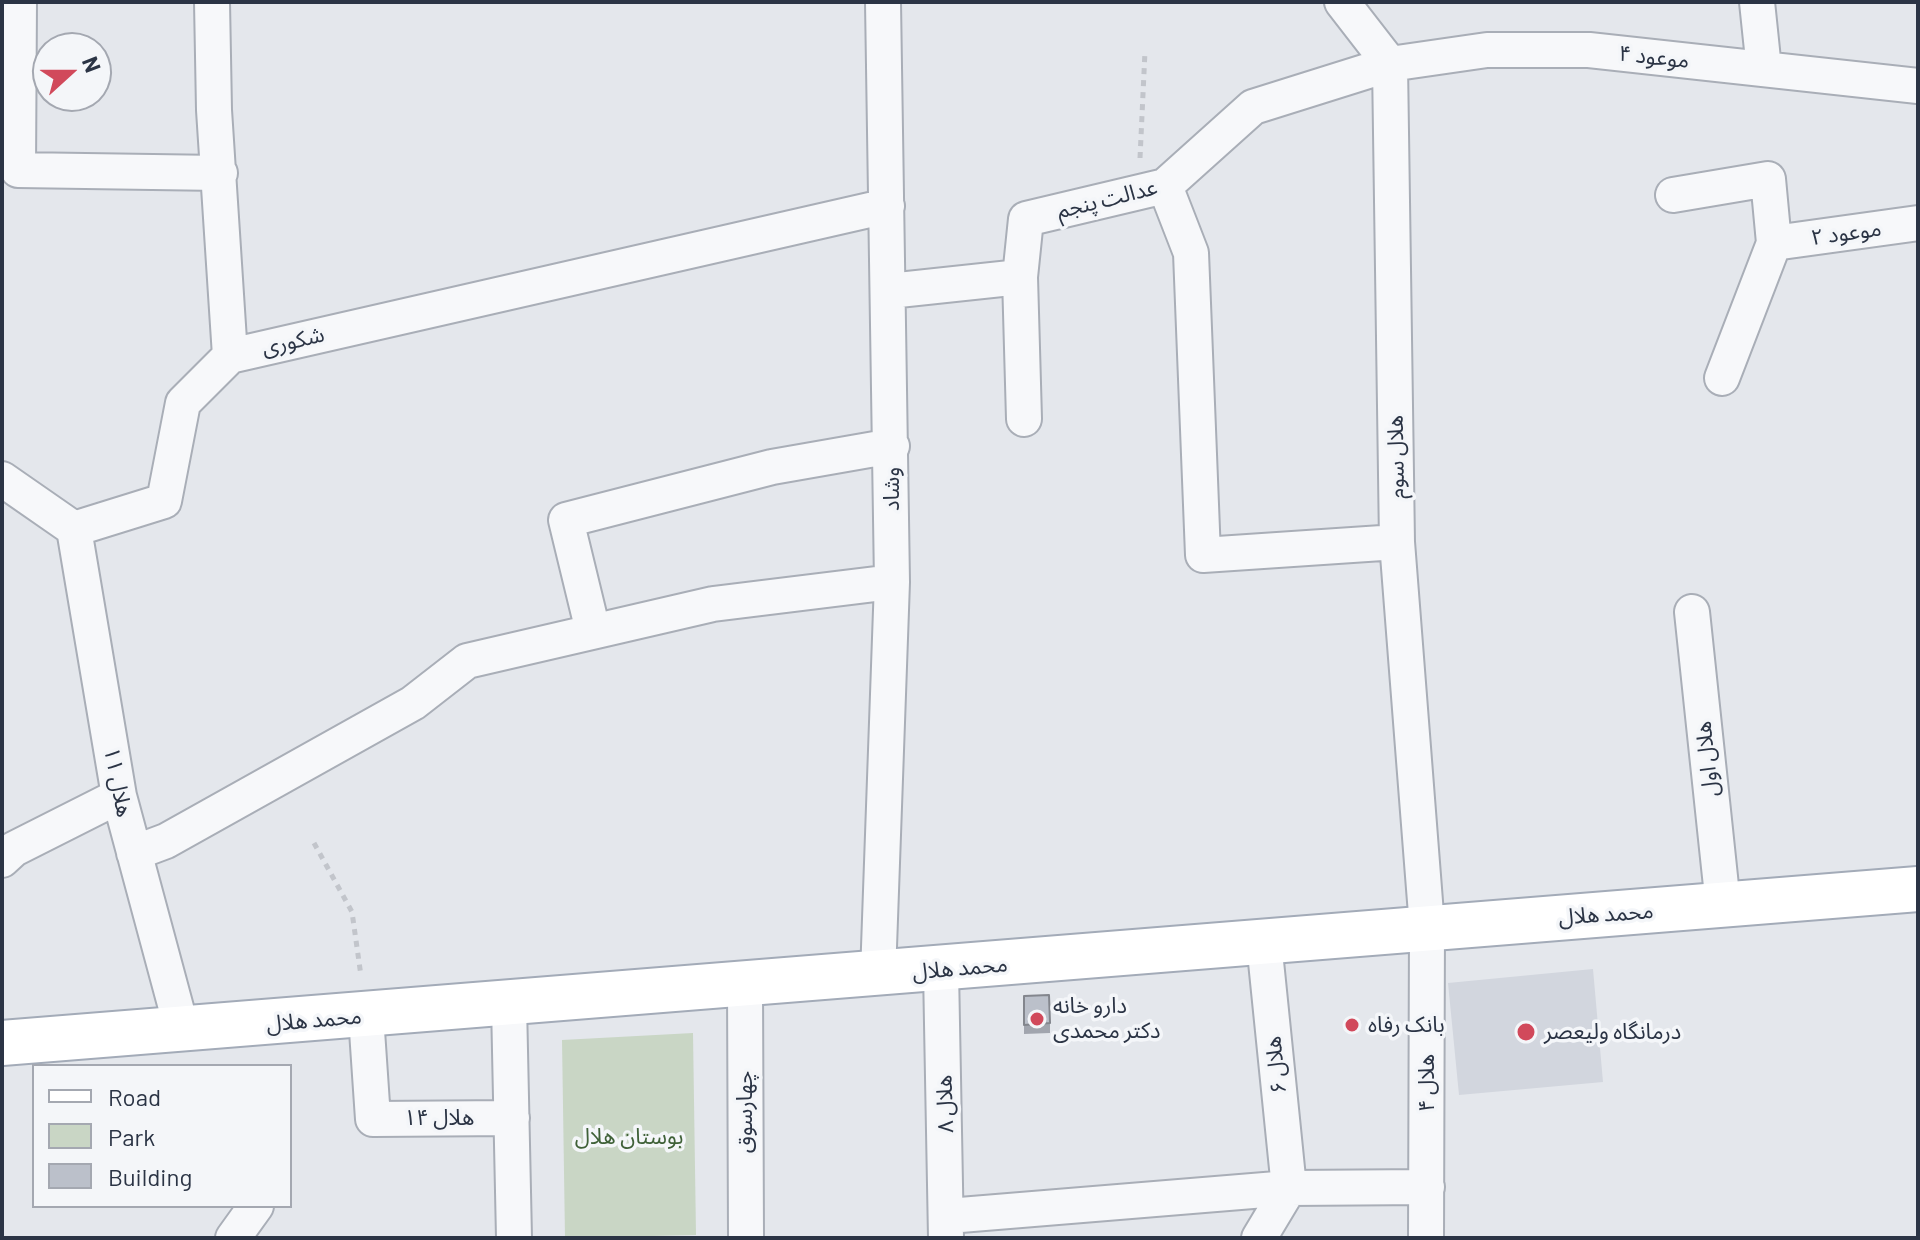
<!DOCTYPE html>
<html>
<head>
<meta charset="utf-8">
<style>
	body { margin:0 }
	#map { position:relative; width:1920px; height:1240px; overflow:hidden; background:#e4e7ec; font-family:Barlow,sans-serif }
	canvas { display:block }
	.frame { position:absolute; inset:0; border:4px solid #2b3445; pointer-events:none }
	.legend { position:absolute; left:32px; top:1064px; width:260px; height:144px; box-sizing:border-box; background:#f4f6f9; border:2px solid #a4a8b1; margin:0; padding:10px 14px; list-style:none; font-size:24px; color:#2b3445 }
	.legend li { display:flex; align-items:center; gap:16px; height:40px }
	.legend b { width:40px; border:2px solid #a4a8b1 }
	.north { position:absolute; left:32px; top:32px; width:80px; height:80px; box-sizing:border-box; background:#f4f6f9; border:2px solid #a4a8b1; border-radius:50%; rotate:69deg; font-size:22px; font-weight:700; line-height:32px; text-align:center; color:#2b3445 }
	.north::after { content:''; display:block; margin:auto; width:28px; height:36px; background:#d1495b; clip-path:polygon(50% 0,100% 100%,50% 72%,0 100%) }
</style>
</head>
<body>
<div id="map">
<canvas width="1920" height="1240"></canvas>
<div class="frame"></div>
<ul class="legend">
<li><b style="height:10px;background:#fff"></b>Road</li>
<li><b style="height:22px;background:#c9d6c5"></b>Park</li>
<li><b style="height:22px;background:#bbc0ca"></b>Building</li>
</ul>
<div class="north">N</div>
</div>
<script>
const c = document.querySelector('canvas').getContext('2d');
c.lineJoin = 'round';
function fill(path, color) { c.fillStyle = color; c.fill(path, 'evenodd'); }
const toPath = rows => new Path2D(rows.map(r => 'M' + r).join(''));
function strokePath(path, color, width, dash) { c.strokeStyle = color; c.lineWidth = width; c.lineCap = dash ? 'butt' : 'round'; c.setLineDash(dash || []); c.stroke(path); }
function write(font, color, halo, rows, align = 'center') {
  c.font = font + ' Barlow,"Noto Sans Arabic",sans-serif'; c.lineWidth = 7; c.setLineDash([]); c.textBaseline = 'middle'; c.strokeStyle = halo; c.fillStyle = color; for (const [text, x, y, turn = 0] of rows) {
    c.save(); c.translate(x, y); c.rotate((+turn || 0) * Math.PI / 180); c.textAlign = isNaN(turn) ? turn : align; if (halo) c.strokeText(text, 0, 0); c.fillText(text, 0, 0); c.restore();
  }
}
fill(toPath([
	[1593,969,1603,1082,1459,1095,1448,983]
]), '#d2d6de');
fill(toPath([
	[693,1033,696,1235,565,1238,562,1040]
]), '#c9d6c5');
const minor = toPath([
	[19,2,18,170,220,173],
	[212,2,214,110,230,356],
	[1342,2,1390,64,1397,542,1427,927,1426,1238],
	[1757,2,1764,69],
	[1165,186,1191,253,1203,555,1397,542],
	[1673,195,1768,179,1774,243,1722,378],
	[1774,243,1918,223],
	[1020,277,1024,419],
	[889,291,1020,277,1026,219,1165,186,1253,107,1390,64,1487,50,1589,50,1918,86],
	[2,479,74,529],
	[74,529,164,501,183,403,230,356,887,206],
	[74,529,119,796,182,1030],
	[1692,612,1723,905],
	[593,631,566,520,772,467,892,446],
	[134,853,166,841,413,703,467,661,713,604,892,582],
	[2,860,14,849,119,796],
	[941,970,946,1238],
	[878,975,892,582,883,2],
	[745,986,746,1238],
	[509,1004,514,1238],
	[366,1016,373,1119,512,1118],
	[948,1216,1289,1188,1427,1187],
	[233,1238,256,1206],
	[1259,1238,1289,1188,1264,942]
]);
const major = toPath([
	[2,1043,1918,889]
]);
strokePath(minor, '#a9aeb7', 38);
strokePath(major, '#a3abb8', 48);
strokePath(toPath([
	[1140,158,1145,51],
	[314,843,352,912,361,976]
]), '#c2c5cb', 5, [6, 6]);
strokePath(minor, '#f7f8fa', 34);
strokePath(major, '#fff', 44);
fill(toPath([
	[1024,996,1050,1023,1050,1033,1024,1034]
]), '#a1a5ae');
const building = toPath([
	[1049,995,1050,1023,1024,1025,1024,996,1049,995]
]);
fill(building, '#bbc0ca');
strokePath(building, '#83868d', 2);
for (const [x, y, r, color] of [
	[1037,1019,8,"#d1495b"],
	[1352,1025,8,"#d1495b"],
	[1526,1032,10,"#d1495b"]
]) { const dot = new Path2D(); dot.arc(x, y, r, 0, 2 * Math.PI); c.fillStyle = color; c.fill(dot); strokePath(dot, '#f4f6f9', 3); }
write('22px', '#2b3445', '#f4f6f9', [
	["موعود ۴",1654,57,6],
	["عدالت پنجم",1107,199,-14],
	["موعود ۲",1846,233,-8],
	["شکوری",293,341,-13],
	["هلال سوم",1396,457,-91],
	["وشاد",892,489,-90],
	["هلال اول",1707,759,-96],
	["هلال ۱۱",118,782,79],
	["محمد هلال",1606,914,-4],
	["محمد هلال",960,968,-5],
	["محمد هلال",314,1020,-5],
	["هلال ۶",1276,1065,-96],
	["هلال ۴",1427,1083,-90],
	["هلال ۸",945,1104,-92],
	["چهارسوق",745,1112,-90],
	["هلال ۱۴",439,1118]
]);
write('22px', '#2b3445', '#f4f6f9', [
	["دارو خانه",1053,1006],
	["دکتر محمدی",1053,1031],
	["بانک رفاه",1368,1025],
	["درمانگاه ولیعصر",1544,1032]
], 'left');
write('22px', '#3f6138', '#f4f6f9', [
	["بوستان هلال",629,1137]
]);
</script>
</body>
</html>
